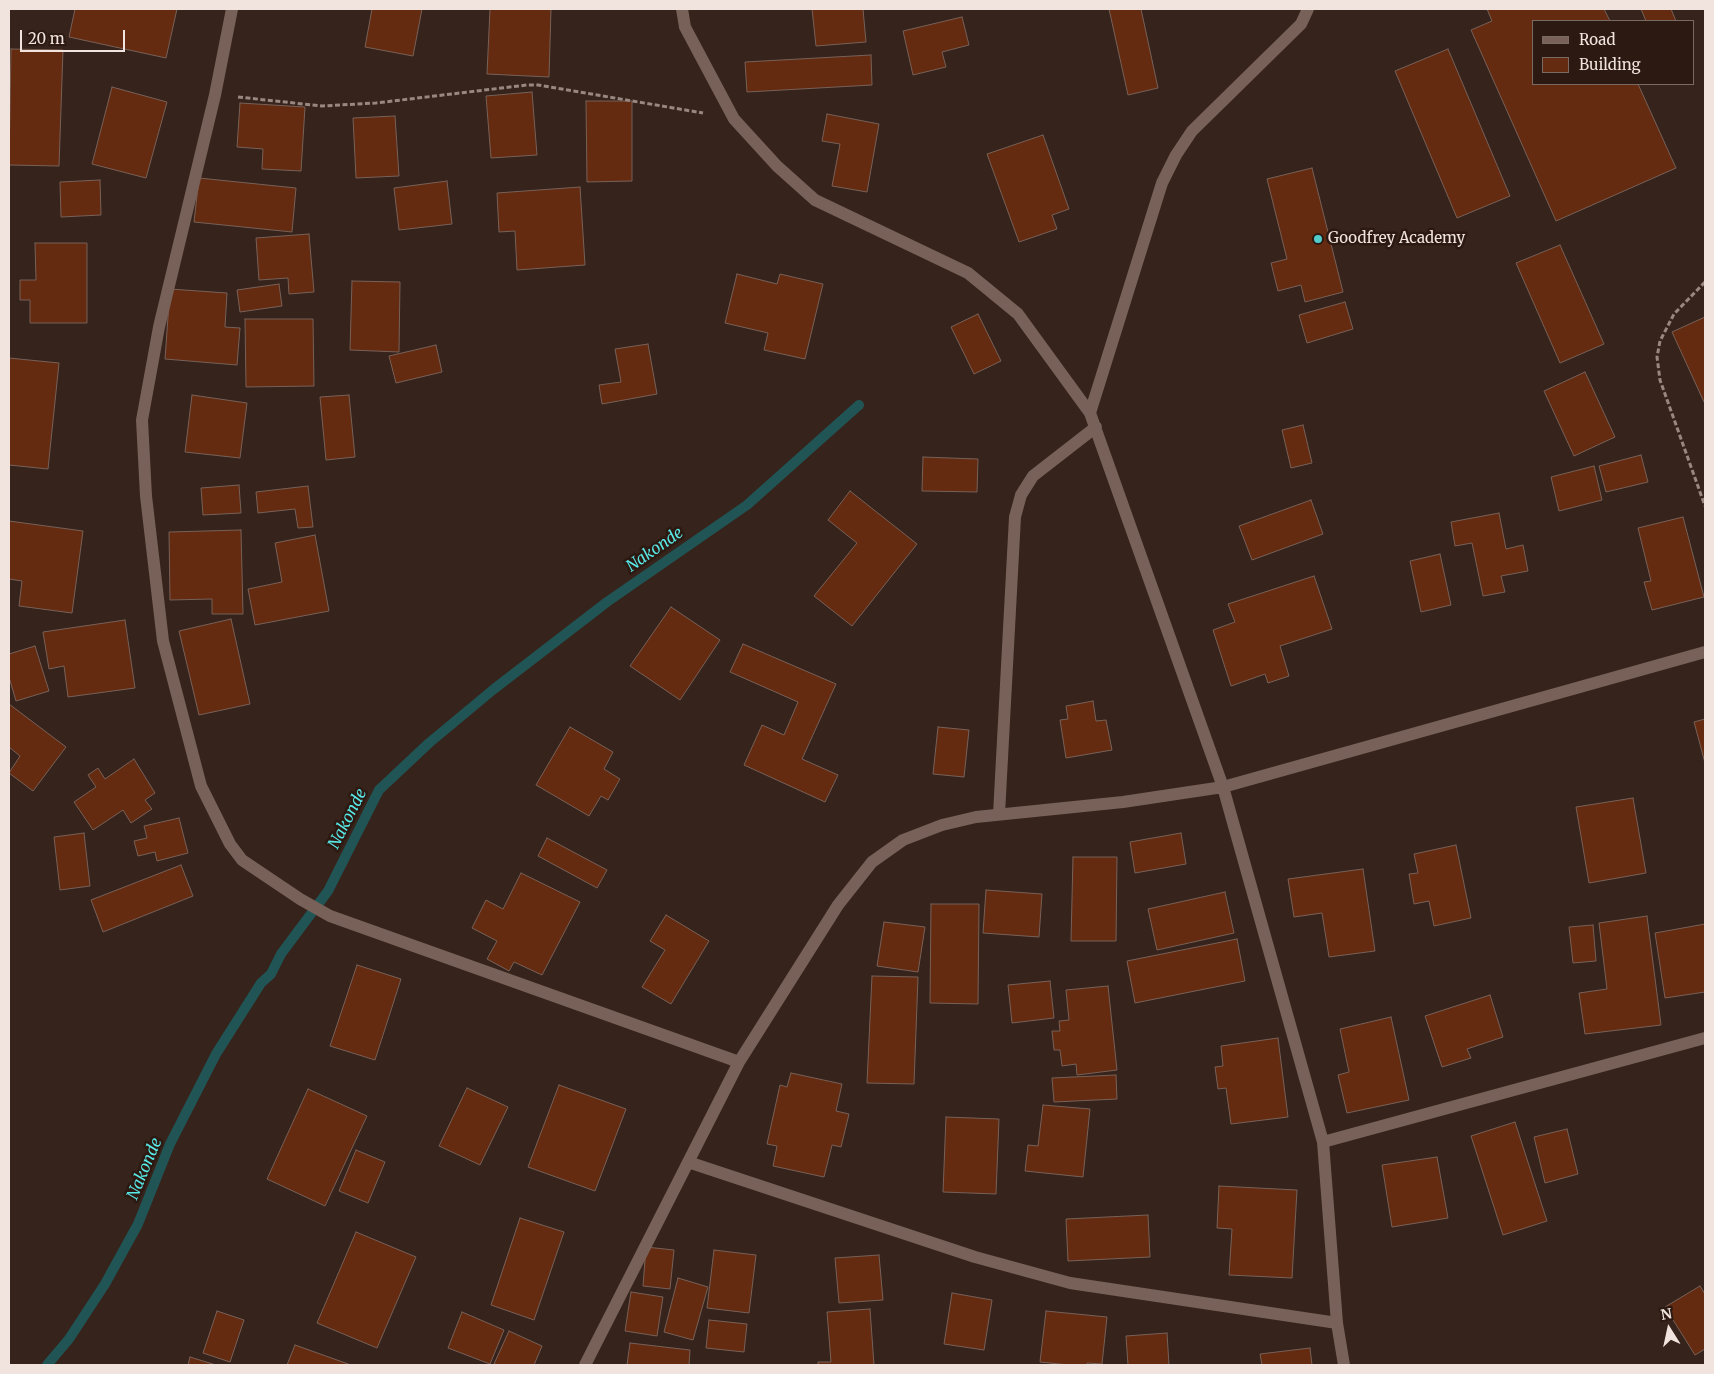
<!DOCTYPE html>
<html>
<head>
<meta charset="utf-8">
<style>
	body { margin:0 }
	#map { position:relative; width:1714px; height:1374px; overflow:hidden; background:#36231b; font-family:Merriweather,serif }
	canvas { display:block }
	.frame { position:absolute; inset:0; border:10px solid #f1e4de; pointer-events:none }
	.legend { position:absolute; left:1532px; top:20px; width:162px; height:65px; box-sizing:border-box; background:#2b1912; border:1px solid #7a6a64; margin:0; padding:6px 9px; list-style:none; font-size:15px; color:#f1e4de }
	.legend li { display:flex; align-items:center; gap:10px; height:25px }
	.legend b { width:25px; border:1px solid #7a6a64 }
	.north { position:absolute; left:1644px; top:1304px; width:50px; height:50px; -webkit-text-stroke:4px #2b1912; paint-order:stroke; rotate:350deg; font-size:14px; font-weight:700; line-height:20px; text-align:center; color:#f1e4de }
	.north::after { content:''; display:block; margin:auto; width:18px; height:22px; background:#f1e4de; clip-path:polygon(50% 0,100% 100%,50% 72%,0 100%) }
	.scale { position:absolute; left:20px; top:30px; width:105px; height:22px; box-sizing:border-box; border:2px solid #f1e4de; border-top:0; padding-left:6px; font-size:15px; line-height:18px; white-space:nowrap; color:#f1e4de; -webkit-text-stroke:4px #2b1912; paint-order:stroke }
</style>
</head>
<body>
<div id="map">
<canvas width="1714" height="1374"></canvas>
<div class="frame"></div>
<ul class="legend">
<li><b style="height:6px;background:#776158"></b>Road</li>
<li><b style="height:14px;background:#652b11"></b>Building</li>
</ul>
<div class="north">N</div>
<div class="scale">20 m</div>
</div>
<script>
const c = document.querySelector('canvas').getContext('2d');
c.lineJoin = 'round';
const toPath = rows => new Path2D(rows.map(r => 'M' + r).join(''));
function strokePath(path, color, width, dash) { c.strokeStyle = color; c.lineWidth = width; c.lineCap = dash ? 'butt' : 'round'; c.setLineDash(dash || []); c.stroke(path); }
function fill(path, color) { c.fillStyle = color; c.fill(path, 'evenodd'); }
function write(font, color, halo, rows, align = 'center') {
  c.font = font + ' Merriweather,serif'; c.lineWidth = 5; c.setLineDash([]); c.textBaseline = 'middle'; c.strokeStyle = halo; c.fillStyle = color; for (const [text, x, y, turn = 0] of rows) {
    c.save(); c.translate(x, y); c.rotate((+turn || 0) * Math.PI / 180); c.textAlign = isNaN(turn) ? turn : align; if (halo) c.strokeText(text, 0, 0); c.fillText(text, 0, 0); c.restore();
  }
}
strokePath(toPath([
	[47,1365,69,1339,105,1284,138,1224,170,1144,216,1054,261,983,271,974,281,954,328,891,379,790,429,743,494,689,607,602,747,505,859,405]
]), '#215555', 10);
const building = toPath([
	[75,9,177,9,166,58,69,37,75,9],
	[372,9,422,9,413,56,365,47,372,9],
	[490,9,551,9,549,77,487,74,490,9],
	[812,9,863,9,866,42,816,46,812,9],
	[1109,9,1141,9,1158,88,1128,95,1109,9],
	[1487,9,1604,9,1610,21,1533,21,1533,84,1638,84,1676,168,1556,221,1471,30,1492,21,1487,9],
	[1641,9,1671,9,1676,21,1646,21,1641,9],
	[962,17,969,45,942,52,946,67,913,75,903,31,962,17],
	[11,49,63,50,59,166,9,165,11,49],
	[1448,49,1510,196,1457,218,1395,71,1448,49],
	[871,55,872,85,747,92,745,62,871,55],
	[112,87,167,102,146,178,92,164,112,87],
	[532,92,537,155,491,158,486,96,532,92],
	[586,101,632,101,632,181,587,182,586,101],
	[240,103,305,107,301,171,262,169,263,149,237,147,240,103],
	[827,114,879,124,867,192,832,186,840,144,822,141,827,114],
	[395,116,399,176,356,178,353,118,395,116],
	[1043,135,1069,209,1052,215,1057,229,1019,242,987,154,1043,135],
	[1312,168,1343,292,1305,302,1301,285,1278,291,1271,263,1287,259,1267,179,1312,168],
	[199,178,296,188,292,232,194,222,199,178],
	[100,180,101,215,61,217,60,182,100,180],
	[447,181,452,224,399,230,394,188,447,181],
	[580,187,585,265,517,270,515,231,499,232,497,193,580,187],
	[309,234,314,292,289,294,288,278,259,280,256,238,309,234],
	[35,243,87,243,87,323,30,323,30,300,20,300,20,280,36,280,35,243],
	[1560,245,1604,344,1560,363,1516,263,1560,245],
	[737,274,777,284,780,274,823,284,805,359,764,350,768,333,725,323,737,274],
	[352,281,400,282,399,352,350,350,352,281],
	[279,284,282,306,240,312,237,290,279,284],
	[170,289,227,293,225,327,240,328,237,365,165,359,170,289],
	[1345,302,1353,329,1307,343,1299,315,1345,302],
	[978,314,1001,361,974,374,951,327,978,314],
	[1705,317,1705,402,1704,402,1672,332,1705,317],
	[245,319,313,319,314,386,246,387,245,319],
	[648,344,657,394,602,404,599,385,621,382,615,349,648,344],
	[436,345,442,372,396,383,389,356,436,345],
	[9,358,59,363,48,469,9,465,9,358],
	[1585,372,1615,437,1574,456,1544,391,1585,372],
	[192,395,247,403,240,458,185,452,192,395],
	[349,395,355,457,326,460,320,397,349,395],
	[1303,425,1312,463,1291,468,1282,430,1303,425],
	[1641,455,1648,482,1606,492,1599,466,1641,455],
	[923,457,978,459,977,492,922,491,923,457],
	[1594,466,1602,500,1559,511,1551,477,1594,466],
	[239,485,241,513,203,515,201,488,239,485],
	[308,486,313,527,298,528,295,509,258,513,256,492,308,486],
	[850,491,917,544,852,626,814,596,857,543,828,520,850,491],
	[1311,500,1323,534,1252,560,1239,526,1311,500],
	[1499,513,1506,549,1523,545,1528,571,1501,576,1505,592,1483,596,1472,543,1455,546,1451,522,1499,513],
	[1683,517,1704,597,1652,610,1644,582,1651,581,1638,528,1683,517],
	[9,521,83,531,72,613,19,606,22,581,9,579,9,521],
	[241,530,243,614,212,614,212,599,170,600,169,532,241,530],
	[315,535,329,611,255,625,248,589,282,582,275,543,315,535],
	[1440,554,1451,605,1421,612,1410,561,1440,554],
	[1314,576,1332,629,1280,646,1289,676,1268,683,1265,674,1231,686,1213,630,1235,622,1228,604,1314,576],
	[671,607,720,640,680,700,630,666,671,607],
	[231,619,250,704,199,715,179,631,231,619],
	[125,620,135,688,68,697,64,666,49,669,43,632,125,620],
	[743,644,836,684,802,759,838,775,825,802,744,765,762,725,784,735,798,702,730,672,743,644],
	[35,646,49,691,16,701,9,677,9,654,35,646],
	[1093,701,1096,721,1106,720,1112,750,1066,758,1060,720,1068,719,1066,706,1093,701],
	[9,704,66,747,33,791,9,773,20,756,9,747,9,704],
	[1705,719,1705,763,1694,722,1705,719],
	[570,727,613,752,604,769,620,779,608,800,601,796,589,816,536,785,570,727],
	[938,727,969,730,964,777,933,774,938,727],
	[134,759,155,793,145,800,152,809,131,823,123,810,93,830,74,802,96,787,88,775,98,768,105,779,134,759],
	[1633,798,1646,873,1589,883,1576,807,1633,798],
	[179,818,188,853,157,861,155,852,138,856,134,841,147,838,144,826,179,818],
	[84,833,90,886,60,890,54,837,84,833],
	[1181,833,1186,864,1135,873,1130,842,1181,833],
	[547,838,607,870,597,888,538,856,547,838],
	[1456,845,1471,918,1434,926,1429,901,1414,904,1409,874,1418,873,1414,854,1456,845],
	[1073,857,1117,857,1116,941,1071,941,1073,857],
	[181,865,193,896,103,932,91,900,181,865],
	[1363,869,1375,951,1329,957,1322,913,1294,917,1288,879,1363,869],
	[521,873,580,902,542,975,514,962,509,971,487,959,497,941,472,928,486,900,503,909,521,873],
	[986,890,1042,894,1039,937,983,933,986,890],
	[1225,892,1234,933,1157,950,1148,909,1225,892],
	[931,904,979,904,978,1004,930,1003,931,904],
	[666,915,709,941,671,1004,642,987,665,950,650,941,666,915],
	[1647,916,1661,1025,1585,1034,1579,993,1607,989,1599,923,1647,916],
	[884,922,925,927,918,972,877,966,884,922],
	[1705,924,1705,992,1665,998,1655,933,1705,924],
	[1593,925,1596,961,1573,963,1569,927,1593,925],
	[1237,939,1245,981,1135,1003,1127,961,1237,939],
	[357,965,401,979,375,1060,330,1046,357,965],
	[872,976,918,977,914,1084,867,1083,872,976],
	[1050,981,1054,1018,1012,1023,1008,985,1050,981],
	[1108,986,1117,1070,1077,1075,1076,1064,1062,1066,1060,1050,1054,1050,1052,1031,1060,1031,1059,1021,1069,1020,1066,990,1108,986],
	[1490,995,1503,1037,1467,1049,1471,1058,1442,1067,1425,1016,1490,995],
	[1391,1017,1409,1100,1347,1113,1338,1075,1349,1072,1340,1029,1391,1017],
	[1278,1038,1288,1117,1231,1124,1226,1088,1218,1089,1215,1067,1223,1066,1221,1046,1278,1038],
	[791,1073,842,1084,836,1111,849,1114,841,1147,832,1145,824,1177,773,1166,777,1146,767,1144,780,1085,787,1087,791,1073],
	[1116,1075,1117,1099,1054,1102,1052,1078,1116,1075],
	[559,1085,626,1109,595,1191,528,1167,559,1085],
	[467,1088,508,1107,480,1165,439,1146,467,1088],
	[308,1089,367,1116,325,1206,267,1179,308,1089],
	[1043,1105,1090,1109,1083,1177,1025,1171,1028,1145,1038,1146,1043,1105],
	[946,1117,999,1119,996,1194,943,1192,946,1117],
	[1515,1122,1547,1221,1503,1235,1471,1136,1515,1122],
	[1567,1129,1578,1174,1545,1183,1534,1137,1567,1129],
	[356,1150,385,1162,368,1203,339,1191,356,1150],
	[1437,1157,1448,1218,1392,1227,1382,1165,1437,1157],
	[1219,1186,1297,1190,1292,1278,1229,1275,1232,1229,1217,1228,1219,1186],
	[1148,1215,1150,1257,1068,1261,1066,1219,1148,1215],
	[520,1218,564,1232,534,1320,491,1305,520,1218],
	[356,1232,416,1257,377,1348,317,1323,356,1232],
	[646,1247,674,1250,670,1289,643,1286,646,1247],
	[714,1250,756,1255,749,1313,707,1308,714,1250],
	[879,1255,883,1300,839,1303,835,1258,879,1255],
	[678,1278,708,1287,693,1340,664,1332,678,1278],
	[1700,1286,1705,1294,1705,1349,1695,1355,1665,1307,1700,1286],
	[631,1292,663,1297,657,1336,625,1331,631,1292],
	[952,1293,992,1300,984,1350,944,1344,952,1293],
	[870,1309,874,1365,818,1365,818,1362,831,1362,827,1312,870,1309],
	[217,1311,244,1320,230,1362,203,1353,217,1311],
	[1046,1311,1107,1317,1102,1364,1087,1363,1087,1365,1069,1365,1040,1362,1046,1311],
	[462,1312,504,1330,490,1364,448,1348,462,1312],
	[709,1320,747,1324,744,1352,706,1348,709,1320],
	[509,1331,542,1346,534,1365,498,1365,494,1364,509,1331],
	[1167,1333,1169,1365,1128,1365,1126,1336,1167,1333],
	[630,1343,690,1350,689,1365,627,1365,630,1343],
	[295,1345,351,1365,287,1365,295,1345],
	[1310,1348,1312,1365,1262,1365,1260,1354,1310,1348],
	[190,1357,216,1365,188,1365,190,1357]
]);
fill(building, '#652b11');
strokePath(building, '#776158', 1);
strokePath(toPath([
	[238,97,322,106,376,103,527,85,538,85,703,113],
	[1705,282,1674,314,1660,341,1657,357,1660,380,1705,506]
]), '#988881', 3, [5, 2.5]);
strokePath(toPath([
	[232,9,215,95,159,327,142,420,146,496,163,641,201,786,230,844,242,860,300,899,330,916,739,1062],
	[682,9,685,27,734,119,777,166,815,200,968,273,1018,314,1090,413,1223,787,1323,1142,1337,1323,1344,1365],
	[1090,413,1162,183,1176,155,1192,131,1301,24,1308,9],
	[999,814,1015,517,1021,495,1033,476,1096,427],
	[1323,1142,1705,1038],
	[688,1162,975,1257,1070,1283,1337,1323],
	[585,1365,739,1062,838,905,872,862,903,840,942,825,976,817,1123,802,1223,787,1705,652]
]), '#776158', 12);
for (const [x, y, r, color] of [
	[1318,239,5,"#52cdcc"]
]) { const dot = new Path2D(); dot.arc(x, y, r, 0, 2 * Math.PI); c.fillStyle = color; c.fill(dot); strokePath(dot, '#2b1912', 2); }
write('15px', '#f1e4de', '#2b1912', [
	["Goodfrey Academy",1328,239]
], 'left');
write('italic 16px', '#59e9e8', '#2b1912', [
	["Nakonde",655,550,-35],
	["Nakonde",348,819,-63],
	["Nakonde",145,1169,-67]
]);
</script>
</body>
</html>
